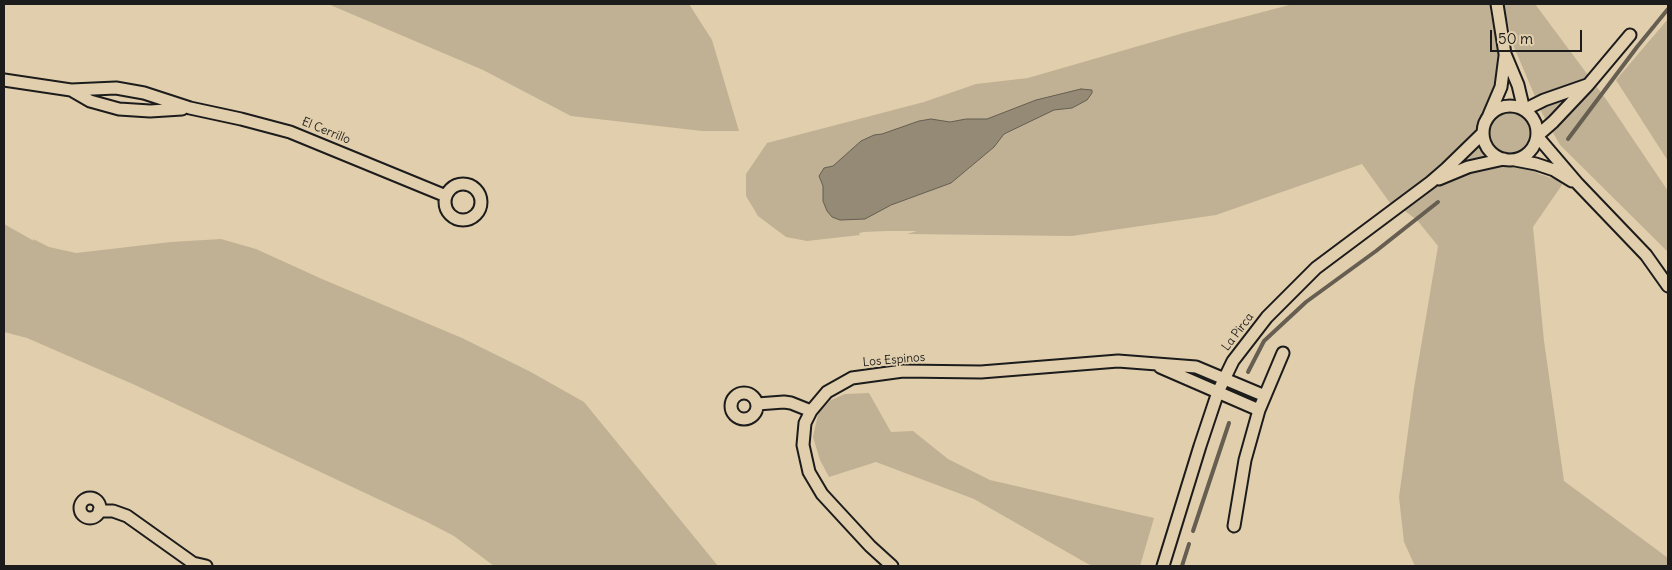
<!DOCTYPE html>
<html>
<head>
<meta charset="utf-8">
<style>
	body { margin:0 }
	#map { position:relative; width:1672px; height:570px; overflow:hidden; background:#e1ceac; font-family:Delius,sans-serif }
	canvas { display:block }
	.frame { position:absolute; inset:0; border:5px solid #1c1c1c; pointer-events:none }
	.scale { position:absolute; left:1490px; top:30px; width:92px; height:22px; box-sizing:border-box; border:2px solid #1c1c1c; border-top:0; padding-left:6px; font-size:15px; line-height:18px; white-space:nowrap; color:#1c1c1c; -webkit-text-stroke:4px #e1ceac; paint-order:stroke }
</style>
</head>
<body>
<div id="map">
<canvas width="1672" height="570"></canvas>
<div class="frame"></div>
<div class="scale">50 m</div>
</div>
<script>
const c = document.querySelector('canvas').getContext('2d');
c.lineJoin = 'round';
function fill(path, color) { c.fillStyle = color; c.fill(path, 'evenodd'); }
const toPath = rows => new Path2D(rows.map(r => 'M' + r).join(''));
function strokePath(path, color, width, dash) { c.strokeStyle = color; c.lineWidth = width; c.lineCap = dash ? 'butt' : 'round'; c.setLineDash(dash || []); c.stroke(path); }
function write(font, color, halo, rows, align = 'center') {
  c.font = font + ' Delius,sans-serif'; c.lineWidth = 4; c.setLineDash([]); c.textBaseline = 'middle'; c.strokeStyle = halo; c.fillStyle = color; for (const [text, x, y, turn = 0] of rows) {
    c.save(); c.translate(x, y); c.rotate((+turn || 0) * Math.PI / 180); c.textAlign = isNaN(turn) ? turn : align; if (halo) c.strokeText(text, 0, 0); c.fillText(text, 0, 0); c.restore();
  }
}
fill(toPath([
	[328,4,689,4,712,40,739,131,702,131,571,116,483,70],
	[1293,4,1490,4,1491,16,1496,26,1499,58,1495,92,1480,126,1481,144,1501,164,1529,168,1539,174,1564,182,1533,227,1544,341,1564,481,1668,558,1668,566,1415,566,1404,542,1399,497,1414,388,1438,246,1417,220,1393,202,1390,203,1362,164,1216,215,1072,236,907,234,917,231,887,231,864,232,859,233,860,235,807,241,786,237,758,216,746,196,746,174,767,143,924,102,976,84,1028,78,1187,32],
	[1503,4,1535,4,1608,102,1668,191,1668,252,1560,145,1542,113,1514,47],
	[1668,19,1668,161,1616,80],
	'1486 133a24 24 0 1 1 48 0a24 24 0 1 1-48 0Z',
	[4,224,34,241,33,239,49,247,76,253,171,242,221,239,256,249,322,279,462,338,529,371,584,402,718,566,494,566,454,536,427,522,135,385,27,338,4,332],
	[869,393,891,432,913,431,948,459,990,480,1154,518,1140,566,1093,566,1088,564,974,499,876,462,829,477,820,460,813,437,818,414,831,400,845,394]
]), '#c0b194');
const water = toPath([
	[1081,89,1092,90,1092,93,1087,100,1072,108,1054,110,1004,134,994,147,951,183,891,205,865,219,840,220,832,217,827,211,823,201,823,186,819,176,824,168,833,166,861,141,874,135,882,134,919,121,931,119,950,122,966,119,987,119,1036,100,1081,89]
]);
fill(water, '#958a75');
strokePath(water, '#655e51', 1);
strokePath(toPath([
	[1568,139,1637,47,1668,9],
	[1248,372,1264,341,1306,302,1376,251,1438,202],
	[1193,531,1229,423],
	[1182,566,1189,544]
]), '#655e51', 4);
const street = toPath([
	[1497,4,1505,54,1518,85,1524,110,1544,100,1587,85],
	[1630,35,1588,85,1553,122,1537,136,1578,184,1646,255,1668,286],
	[4,80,71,90,116,88,144,93,190,108,241,119,290,132,446,196],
	[71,90,90,101,119,109,150,111,182,109],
	'1483 133a27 27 0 1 1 54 0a27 27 0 1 1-54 0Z',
	[1489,115,1501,87,1505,56],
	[1515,160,1536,164,1554,170,1572,181],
	[1439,179,1468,167,1504,159],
	'445 202a18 18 0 1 1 36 0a18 18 0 1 1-36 0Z',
	[1160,367,1259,410],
	'731 406a13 13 0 1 1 26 0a13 13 0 1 1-26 0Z',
	[757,404,784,402,791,403,811,411],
	'80 508a10 10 0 1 1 20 0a10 10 0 1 1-20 0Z',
	[99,511,113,511,127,516,193,563,206,566],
	[1234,526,1245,460,1259,410,1283,353],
	[892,566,870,546,822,494,809,472,803,445,805,423,811,411,827,392,852,378,903,371,981,372,1118,361,1196,367,1265,396],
	[1163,566,1200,446,1218,392,1233,361,1267,317,1316,268,1431,182,1446,169,1483,133]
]);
strokePath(street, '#1c1c1c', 15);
strokePath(street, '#e1ceac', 11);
write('12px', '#1c1c1c', '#e1ceac', [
	["El Cerrillo",326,131,22],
	["La Pirca",1238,332,-53],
	["Los Espinos",894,360,-5]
]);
</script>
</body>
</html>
